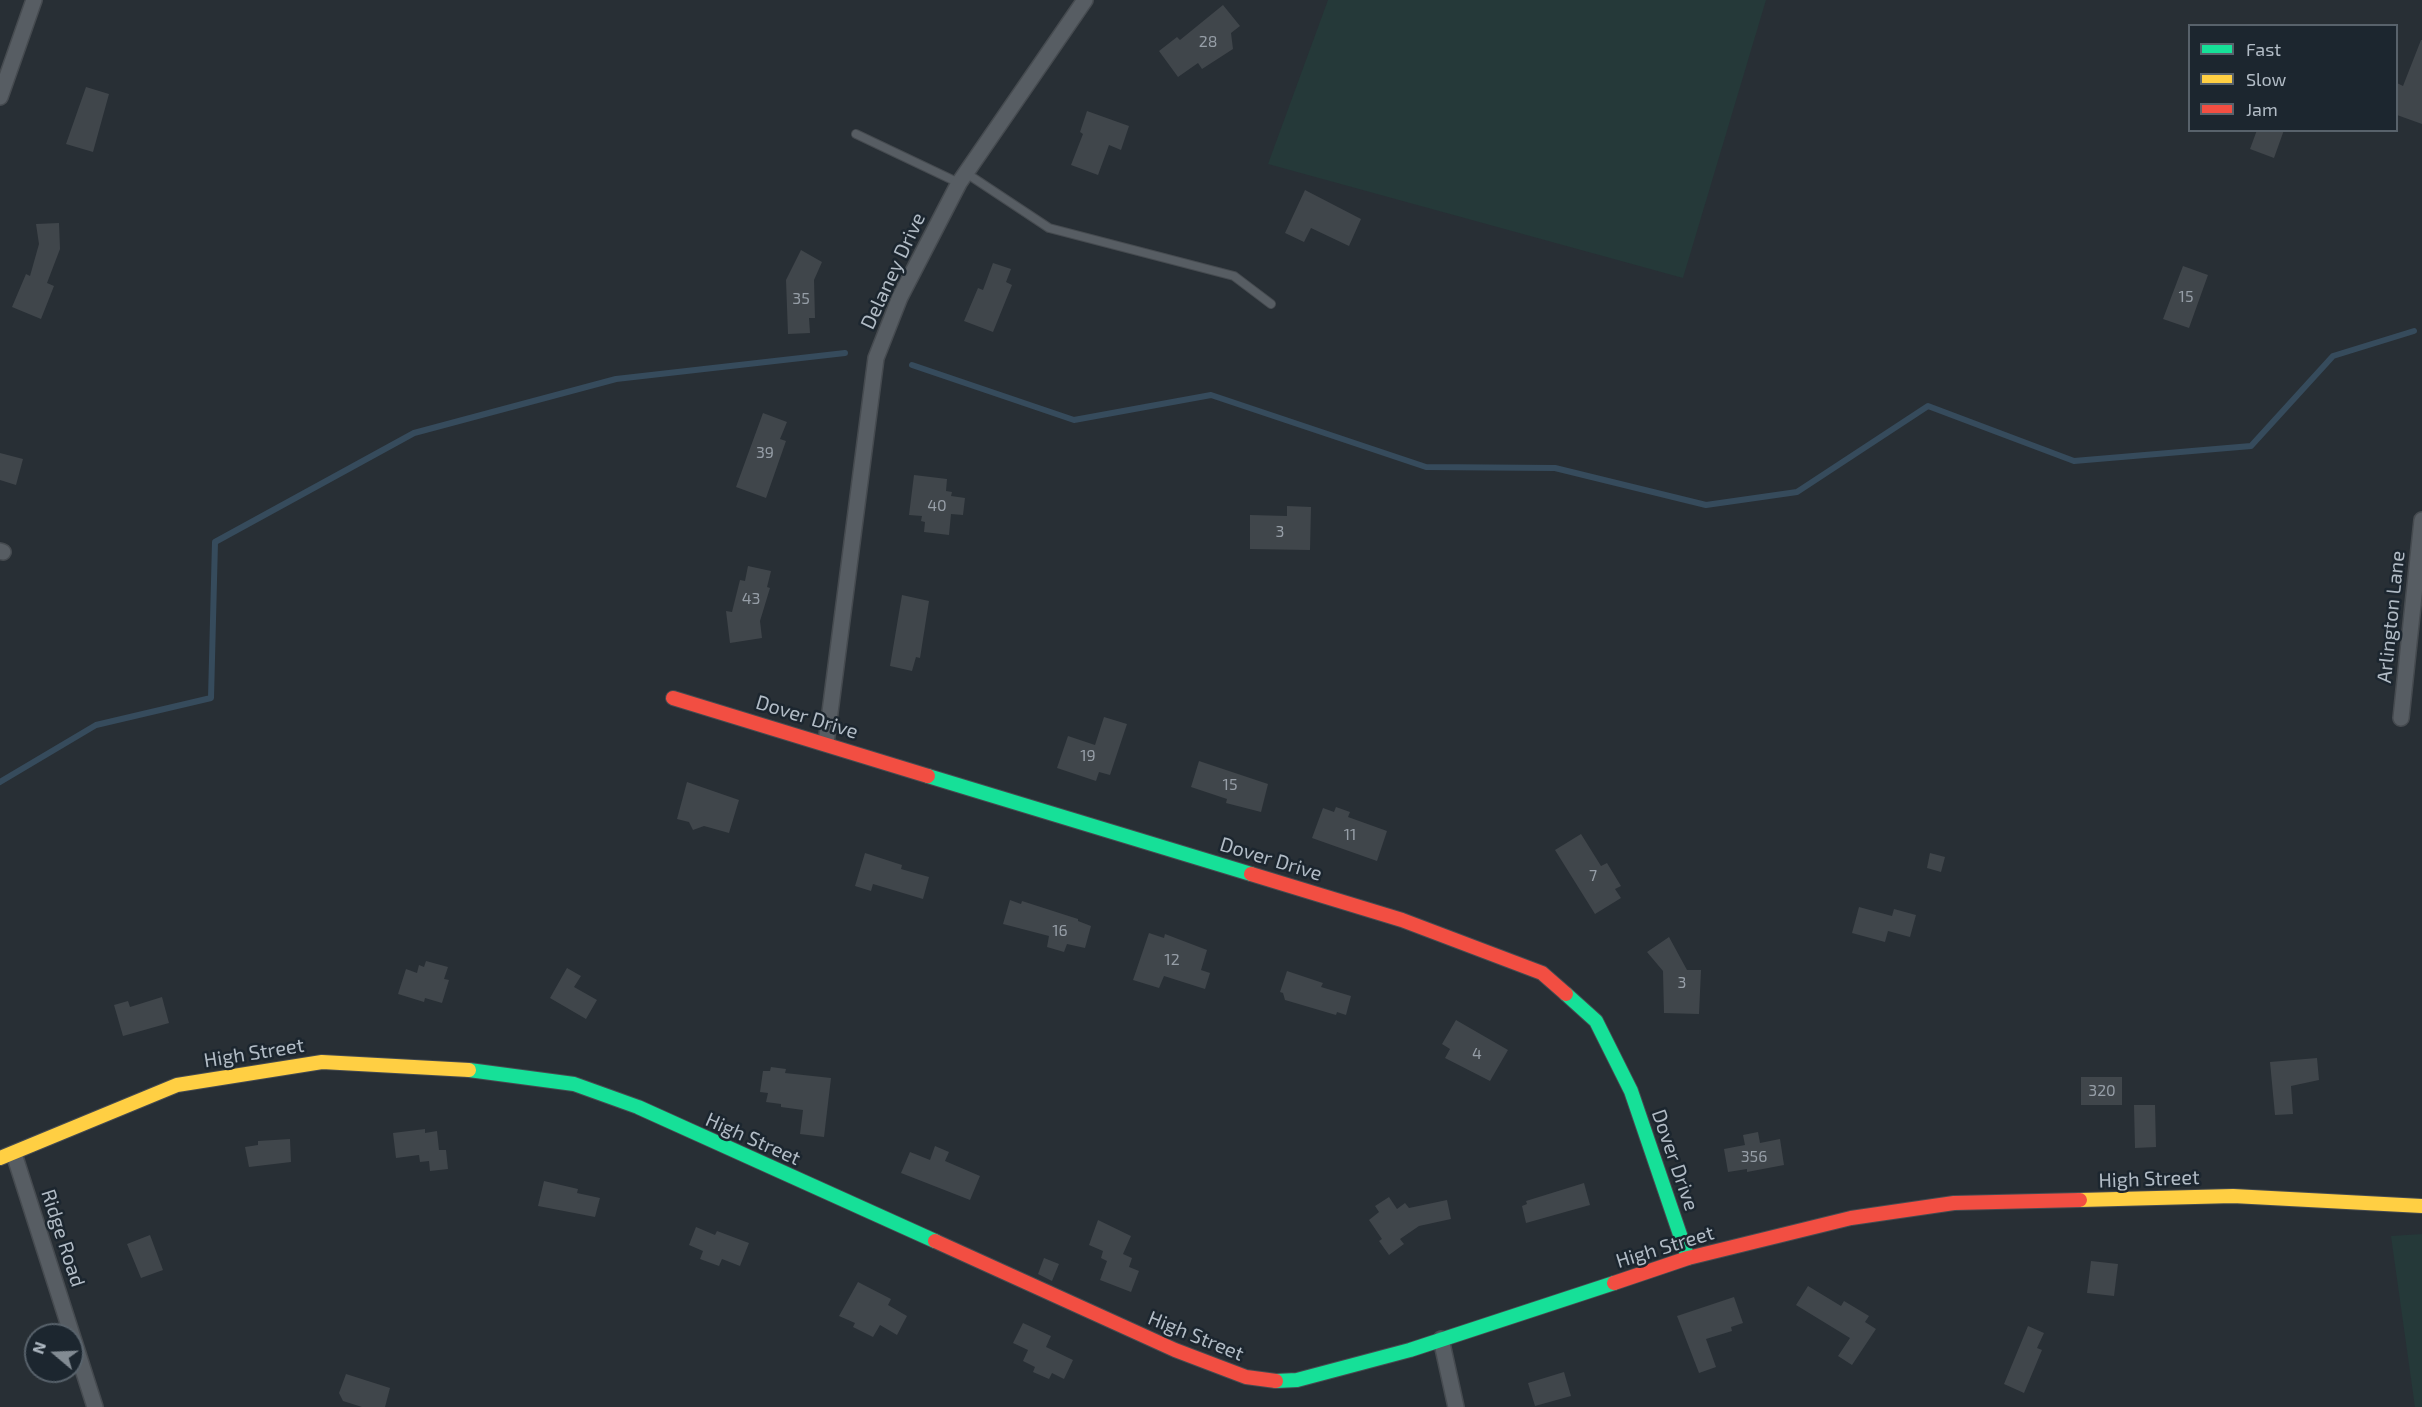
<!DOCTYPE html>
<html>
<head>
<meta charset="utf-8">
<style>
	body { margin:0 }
	#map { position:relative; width:2422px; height:1407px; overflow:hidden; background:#282f35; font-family:"Exo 2",sans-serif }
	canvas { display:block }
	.legend { position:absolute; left:2188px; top:24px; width:210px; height:108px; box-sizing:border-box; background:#1c262f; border:2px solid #58626b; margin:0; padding:8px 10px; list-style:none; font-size:18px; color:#b2bcc6 }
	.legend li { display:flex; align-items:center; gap:12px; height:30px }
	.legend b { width:30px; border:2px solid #58626b }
	.north { position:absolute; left:24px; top:1323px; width:60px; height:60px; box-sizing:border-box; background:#1c262f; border:2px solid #58626b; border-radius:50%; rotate:289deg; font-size:16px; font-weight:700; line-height:24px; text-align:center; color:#b2bcc6 }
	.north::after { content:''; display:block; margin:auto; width:21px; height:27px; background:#828b93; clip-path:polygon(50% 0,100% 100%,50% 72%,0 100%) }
</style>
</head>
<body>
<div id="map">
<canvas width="2422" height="1407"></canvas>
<ul class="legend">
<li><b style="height:8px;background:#16e098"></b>Fast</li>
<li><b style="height:8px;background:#ffcf43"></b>Slow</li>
<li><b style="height:8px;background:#f24e42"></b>Jam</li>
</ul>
<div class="north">N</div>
</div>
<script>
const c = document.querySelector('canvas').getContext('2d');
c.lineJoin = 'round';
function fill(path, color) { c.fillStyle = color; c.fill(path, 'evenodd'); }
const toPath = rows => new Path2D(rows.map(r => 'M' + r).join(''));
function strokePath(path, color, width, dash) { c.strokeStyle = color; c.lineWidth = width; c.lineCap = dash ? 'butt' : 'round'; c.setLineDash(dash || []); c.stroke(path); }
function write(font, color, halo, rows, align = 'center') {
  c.font = font + ' "Exo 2",sans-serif'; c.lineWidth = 5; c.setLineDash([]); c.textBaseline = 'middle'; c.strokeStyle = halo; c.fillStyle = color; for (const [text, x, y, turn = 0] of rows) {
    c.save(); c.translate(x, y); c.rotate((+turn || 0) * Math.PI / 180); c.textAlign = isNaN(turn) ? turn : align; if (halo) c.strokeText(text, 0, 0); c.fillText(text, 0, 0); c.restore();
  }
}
fill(toPath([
	[1328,0,1766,0,1683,278,1268,164],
	[2422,1234,2422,1407,2415,1407,2391,1236]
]), '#253939');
strokePath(toPath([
	[912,365,1074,420,1211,395,1426,467,1555,468,1706,505,1797,492,1928,406,2074,461,2251,446,2333,356,2414,331],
	[0,782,96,725,211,698,215,542,414,433,616,379,845,353]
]), '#364b5c', 6);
fill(toPath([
	[1223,5,1240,26,1231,33,1233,49,1202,69,1198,63,1178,77,1159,51,1177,37,1180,40],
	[2421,40,2422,40,2422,124,2397,115,2397,83,2403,86],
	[86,87,109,94,93,152,66,144],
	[1087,111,1129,126,1121,150,1109,145,1098,175,1071,165,1083,134,1080,132],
	[2257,130,2284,130,2274,158,2250,149],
	[1305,190,1361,219,1349,246,1311,228,1304,242,1285,233],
	[59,223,60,249,47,283,54,286,41,319,12,307,26,274,30,276,39,244,36,224],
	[801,250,822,262,814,280,815,318,809,318,810,333,788,334,786,280],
	[993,263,1011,269,1006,282,1012,285,993,332,964,321,978,288,983,290],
	[2183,266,2208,275,2189,328,2163,319],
	[763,413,787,422,780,439,786,441,766,498,736,487],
	[0,453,23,459,16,485,0,480],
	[914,475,947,479,946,491,952,492,951,496,965,498,963,515,951,514,949,535,924,532,925,522,921,521,922,516,909,515],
	[1287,506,1311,507,1310,550,1250,549,1250,515,1287,516],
	[748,566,771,571,767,587,770,588,760,621,762,638,730,643,726,611,732,612,740,580,745,581],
	[902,595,929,601,920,658,916,657,912,671,890,666],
	[1104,717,1127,724,1110,775,1099,772,1096,781,1057,768,1068,736,1095,745],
	[1199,761,1268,784,1261,812,1226,803,1227,799,1191,787],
	[687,782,739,800,729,833,704,826,693,830,689,822,677,819],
	[1336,807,1350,812,1348,817,1387,831,1377,861,1312,838,1323,808,1334,812],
	[1581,834,1601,866,1607,863,1621,886,1615,889,1621,898,1595,914,1555,850],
	[865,853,902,865,901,869,929,877,923,899,873,884,871,891,855,886],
	[1930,853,1945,857,1941,872,1927,868],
	[1010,900,1021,904,1022,901,1078,919,1078,921,1091,926,1085,948,1067,944,1064,952,1047,947,1049,936,1003,924],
	[1859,907,1892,916,1894,909,1916,915,1910,937,1888,931,1885,942,1852,933],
	[1149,933,1164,938,1165,934,1207,950,1201,970,1210,973,1205,989,1164,976,1159,988,1133,980],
	[1669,937,1687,970,1701,970,1699,1014,1664,1013,1663,971,1647,952],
	[426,961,448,967,444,979,449,980,442,1003,425,998,424,1002,398,994,406,969,417,973,419,965,424,967],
	[567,968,581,976,574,987,597,1000,586,1019,550,998],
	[1287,971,1323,983,1321,987,1351,996,1346,1015,1337,1012,1336,1015,1285,1000,1283,993,1280,992],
	[162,997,169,1023,123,1036,114,1005,128,1001,130,1007],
	[1456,1020,1508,1050,1490,1081,1445,1058,1450,1049,1442,1044],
	[2317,1058,2319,1080,2291,1086,2293,1114,2275,1115,2270,1062],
	[771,1067,786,1069,785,1073,831,1078,824,1137,800,1134,803,1110,781,1107,781,1104,766,1102,768,1093,760,1092,763,1071,770,1071],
	[2081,1077,2122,1077,2122,1105,2081,1105],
	[2134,1105,2155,1105,2156,1147,2135,1148],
	[425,1129,425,1133,437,1131,439,1150,446,1150,448,1169,430,1171,429,1161,420,1162,419,1155,396,1158,393,1133],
	[1758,1132,1760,1143,1780,1139,1784,1165,1747,1172,1747,1169,1728,1172,1724,1149,1745,1145,1743,1135],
	[290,1139,291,1162,249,1167,245,1147,258,1145,258,1141],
	[935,1146,949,1152,945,1161,980,1176,970,1200,901,1173,910,1152,930,1160],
	[544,1181,578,1189,577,1193,600,1198,595,1217,538,1206],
	[1584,1183,1590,1205,1526,1223,1522,1206,1527,1204,1526,1201],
	[1389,1197,1397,1209,1405,1203,1409,1208,1447,1200,1451,1219,1419,1226,1400,1239,1404,1244,1389,1255,1379,1241,1382,1239,1369,1220,1379,1212,1375,1206],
	[1098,1220,1131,1236,1123,1254,1132,1258,1129,1267,1139,1271,1131,1292,1100,1280,1107,1261,1101,1258,1103,1251,1089,1245],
	[696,1227,715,1235,717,1231,749,1243,740,1266,722,1259,719,1266,700,1259,703,1251,689,1245],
	[150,1235,163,1270,141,1278,127,1244],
	[1044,1258,1059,1264,1052,1281,1038,1274],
	[2091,1261,2118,1264,2114,1296,2087,1293],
	[858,1282,891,1299,888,1305,907,1316,897,1335,880,1325,873,1337,853,1327,855,1323,839,1316],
	[1808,1286,1841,1306,1844,1301,1869,1316,1865,1322,1876,1329,1852,1365,1838,1356,1850,1338,1796,1305],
	[1734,1297,1743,1323,1731,1327,1732,1331,1706,1339,1716,1367,1699,1373,1677,1316],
	[1023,1323,1051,1336,1046,1347,1073,1360,1064,1379,1052,1373,1049,1379,1033,1372,1035,1367,1023,1361,1028,1350,1013,1343],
	[2028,1326,2044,1333,2037,1348,2042,1350,2024,1393,2004,1384],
	[1564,1372,1571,1396,1535,1406,1528,1383],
	[346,1374,390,1388,385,1407,362,1407,343,1401,339,1393]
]), '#40464b');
const lane = toPath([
	[856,134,959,183],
	[966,173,1049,228,1234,276,1271,304]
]);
const street = toPath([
	[0,97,34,0],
	[0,551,3,552],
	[2401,718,2422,520],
	[826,743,876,358,900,297,959,183,1085,0],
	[14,1154,72,1335],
	[72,1335,95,1407],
	[1441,1339,1456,1407]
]);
const fast = toPath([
	[928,776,1251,874],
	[1566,994,1596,1021,1631,1091,1688,1258],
	[469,1070,574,1084,638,1107,935,1241],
	[1276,1381,1297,1380,1410,1350,1614,1283]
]);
const slow = toPath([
	[0,1158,177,1085,322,1062,469,1070],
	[2080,1200,2233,1196,2422,1206]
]);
const jam = toPath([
	[673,698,928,776],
	[1251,874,1402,920,1542,973,1566,994],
	[935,1241,1175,1350,1246,1377,1276,1381],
	[1614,1283,1688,1258,1851,1218,1954,1203,2080,1200]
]);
strokePath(lane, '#464b50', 10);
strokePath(street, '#464b50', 18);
strokePath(fast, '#464b50', 16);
strokePath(slow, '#464b50', 16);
strokePath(jam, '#464b50', 16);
strokePath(lane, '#575d63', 8);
strokePath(street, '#575d63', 15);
strokePath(fast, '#16e098', 14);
strokePath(slow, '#ffcf43', 14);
strokePath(jam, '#f24e42', 14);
write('16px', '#969ea7', null, [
	["28",1208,42],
	["15",2186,297],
	["35",801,299],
	["39",765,453],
	["40",937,506],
	["3",1280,532],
	["43",751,599],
	["19",1088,756],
	["15",1230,785],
	["11",1350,835],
	["7",1593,876],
	["16",1060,931],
	["12",1172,960],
	["3",1682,983],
	["4",1477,1054],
	["320",2102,1091],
	["356",1754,1157]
]);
write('20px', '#b2bcc6', '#1c262f', [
	["Delaney Drive",893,271,-65],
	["Arlington Lane",2391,617,-84],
	["Dover Drive",807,717,17],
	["Dover Drive",1271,859,17],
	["High Street",254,1053,-9],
	["High Street",753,1139,24],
	["Dover Drive",1675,1160,71],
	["High Street",2149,1179,-2],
	["Ridge Road",63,1238,72],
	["High Street",1665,1247,-17],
	["High Street",1196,1336,22]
]);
</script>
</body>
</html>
